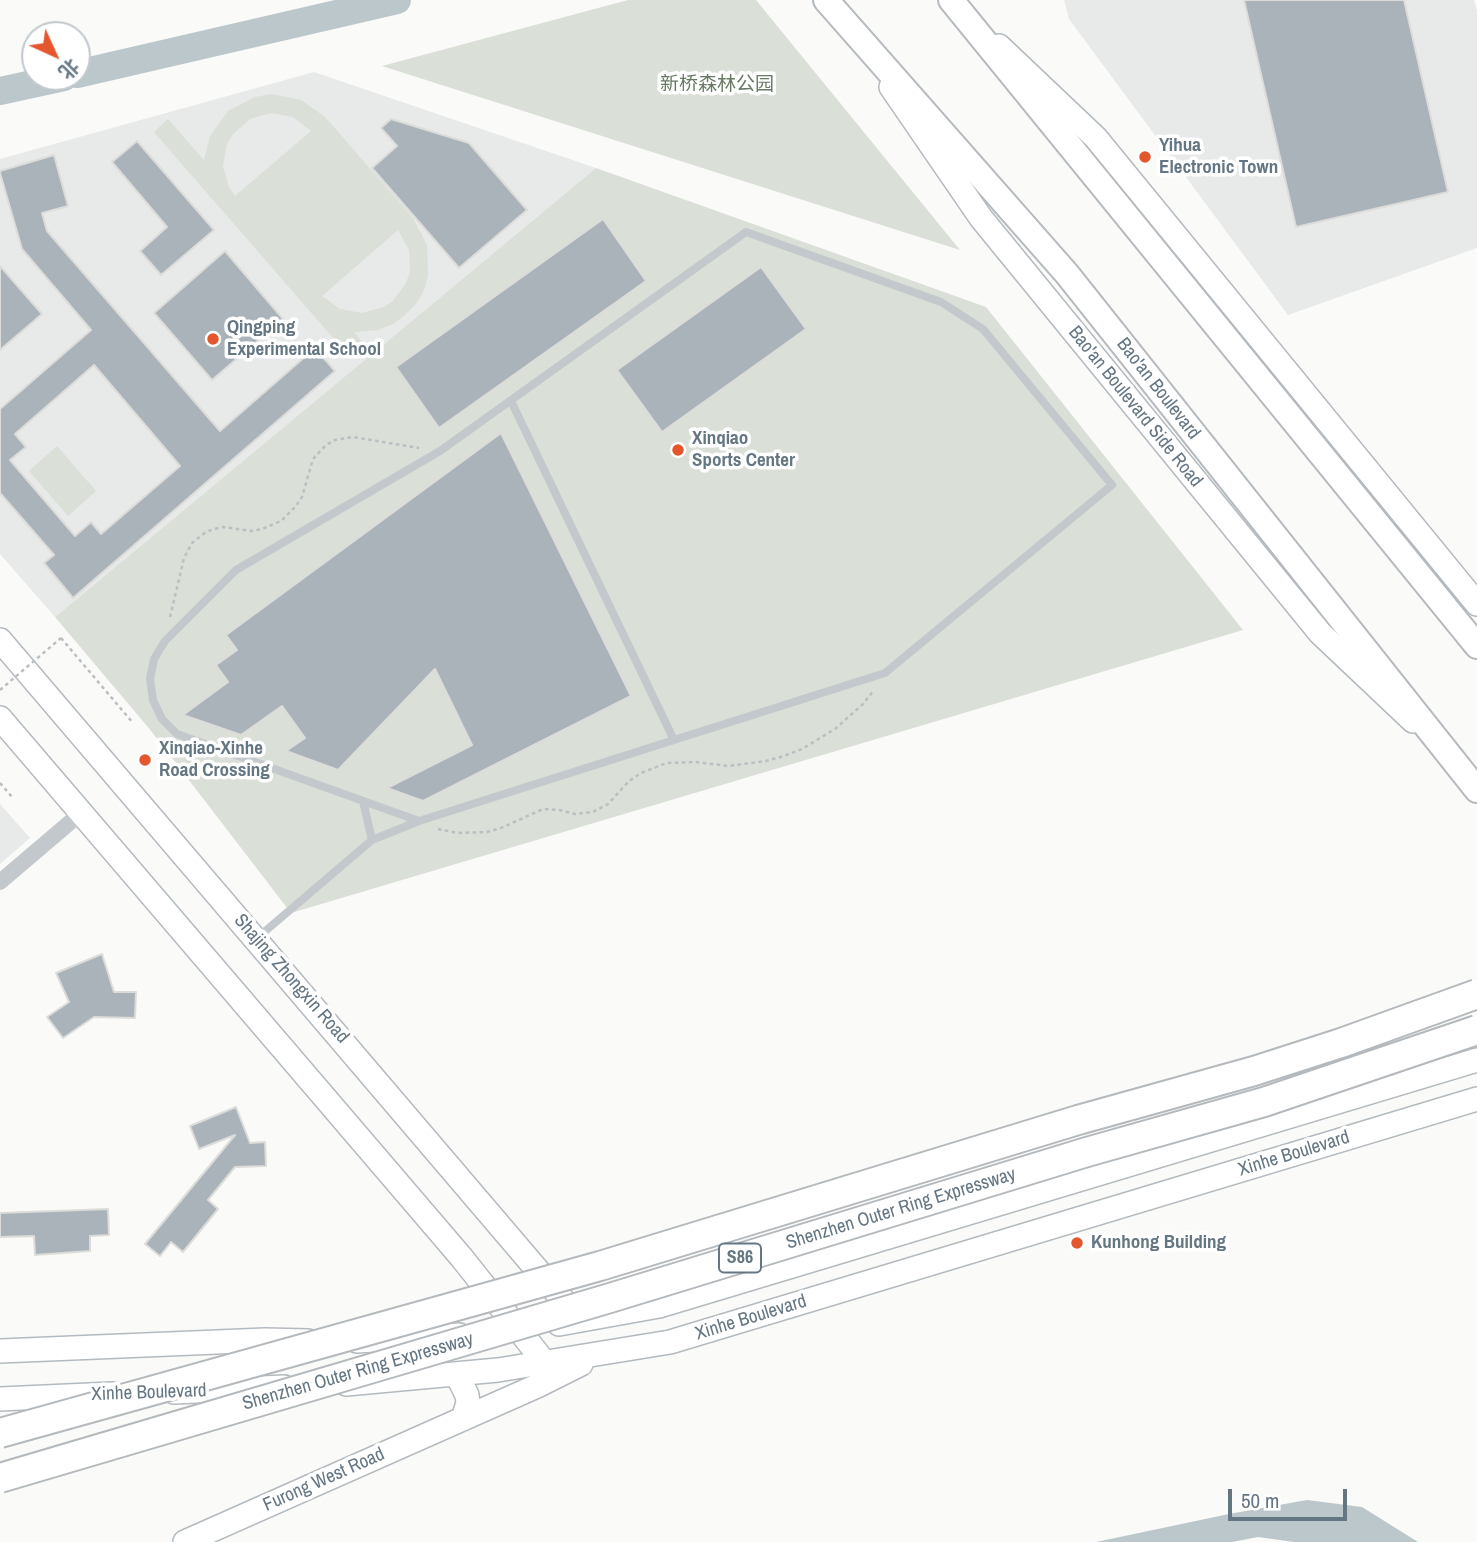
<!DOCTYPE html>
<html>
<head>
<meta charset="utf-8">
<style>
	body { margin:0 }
	#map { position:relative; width:1477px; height:1542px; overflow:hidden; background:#fafaf8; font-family:"Archivo Narrow","Noto Sans SC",sans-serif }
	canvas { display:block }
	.north { position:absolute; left:21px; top:21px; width:70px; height:70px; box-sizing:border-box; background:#fff; border:2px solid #c1c8cd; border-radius:50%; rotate:135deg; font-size:19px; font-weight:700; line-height:28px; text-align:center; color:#657683 }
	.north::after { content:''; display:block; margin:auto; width:24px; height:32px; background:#e4572e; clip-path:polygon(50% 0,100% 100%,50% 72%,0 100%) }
	.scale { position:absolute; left:1228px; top:1489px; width:119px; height:32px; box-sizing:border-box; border:4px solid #657683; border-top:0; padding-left:9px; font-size:21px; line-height:24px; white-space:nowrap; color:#657683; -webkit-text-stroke:5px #fff; paint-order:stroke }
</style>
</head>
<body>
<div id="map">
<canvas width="1477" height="1542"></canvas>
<div class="north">北</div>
<div class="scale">50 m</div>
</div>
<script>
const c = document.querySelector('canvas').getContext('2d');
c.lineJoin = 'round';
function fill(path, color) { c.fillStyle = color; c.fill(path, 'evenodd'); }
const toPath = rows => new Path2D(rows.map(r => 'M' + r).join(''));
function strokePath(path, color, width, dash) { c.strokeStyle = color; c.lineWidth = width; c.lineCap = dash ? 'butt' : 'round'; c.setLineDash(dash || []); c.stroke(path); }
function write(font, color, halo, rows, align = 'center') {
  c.font = font + ' "Archivo Narrow","Noto Sans SC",sans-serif'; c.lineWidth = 7; c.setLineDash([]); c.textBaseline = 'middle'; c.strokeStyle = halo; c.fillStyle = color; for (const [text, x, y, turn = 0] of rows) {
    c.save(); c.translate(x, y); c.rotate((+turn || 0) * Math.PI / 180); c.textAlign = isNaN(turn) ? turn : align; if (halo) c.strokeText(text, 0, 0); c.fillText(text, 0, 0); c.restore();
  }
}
fill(toPath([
	[1064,0,1474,0,1477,11,1477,248,1288,315,1069,19],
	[314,72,596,168,55,617,0,554,0,159],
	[0,804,30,838,0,864]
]), '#e8e9e9');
fill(toPath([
	[628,0,756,0,960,250,382,66],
	[271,94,301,100,325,117,413,218,427,245,428,275,424,290,416,304,405,315,393,324,378,330,354,332,362,342,348,355,154,132,168,119,204,160,210,136,228,111,255,97],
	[271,113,293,117,311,131,235,196,229,187,223,166,227,144,233,134,250,119],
	[398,230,409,250,410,272,406,283,393,301,384,307,362,313,340,309,322,296],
	[596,168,986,307,1243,630,291,913,152,732,55,617],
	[57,446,96,491,68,516,29,471]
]), '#dadfd7');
fill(toPath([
	[1307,1500,1362,1507,1418,1542,1294,1542,1258,1537,1232,1542,1096,1542,1229,1514]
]), '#bbc7cb');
strokePath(toPath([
	[77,74,397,0],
	[0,91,64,77]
]), '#bbc7cb', 28);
const building = toPath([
	[1244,0,1404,0,1448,192,1296,227,1244,0],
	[391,119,469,143,527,210,459,268,372,168,397,146,381,128,391,119],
	[137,141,214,230,161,275,140,251,167,227,112,162,137,141],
	[54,155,68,206,42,213,47,231,220,431,315,348,335,371,73,598,44,563,54,555,0,493,0,409,91,330,22,249,0,173,0,171,54,155],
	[94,365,180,466,101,534,91,522,75,536,10,460,26,447,15,434,94,365],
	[603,219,646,281,439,428,396,367,603,219],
	[225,251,283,319,212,380,154,313,225,251],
	[0,266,42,314,0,350,0,266],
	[761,267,806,329,662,432,617,370,761,267],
	[501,433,631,696,423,801,387,788,472,745,435,669,338,770,286,751,305,738,282,706,241,735,183,715,228,682,216,665,237,650,226,635,501,433],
	[102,954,114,992,136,992,135,1018,94,1017,63,1038,47,1017,69,1002,56,973,102,954],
	[236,1107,250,1143,265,1142,266,1166,235,1167,208,1200,218,1209,183,1252,171,1242,160,1256,145,1244,235,1135,199,1149,190,1126,236,1107],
	[108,1209,109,1235,90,1236,90,1251,35,1255,34,1236,0,1237,0,1213,108,1209]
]);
fill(building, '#aab3b9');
strokePath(building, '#dcdcda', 2);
const secondary = toPath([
	[999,46,1096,138,1477,604],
	[891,87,981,218,1320,633,1413,721],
	[0,640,580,1320],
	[0,718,462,1258,545,1363],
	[559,1324,659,1306,1477,1060],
	[357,1341,459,1335],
	[0,1351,265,1340,308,1341],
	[455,1375,460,1381,467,1395,468,1403,463,1419],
	[346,1384,498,1370,670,1342,1477,1099],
	[174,1392,284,1387],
	[0,1399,112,1394],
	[185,1542,537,1386,581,1364]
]);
const primary = toPath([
	[826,0,1067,274,1477,790],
	[951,0,1477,646]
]);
strokePath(secondary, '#b3babf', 26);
strokePath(primary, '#b5babe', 28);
strokePath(toPath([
	[170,617,184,558,192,543,206,532,214,529,223,527,252,531,262,529,281,521,296,506,302,497,313,459,326,445,335,440,353,437,419,448],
	[61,638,133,723],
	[0,783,13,798],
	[438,829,458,833,487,832,501,828,543,809,559,810,575,814,593,812,608,804,629,781,641,773,667,763,696,762,728,766,766,761,784,756,802,749,835,729,863,704,874,690]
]), '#bbbfc2', 2.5, [3.5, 3.5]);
strokePath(toPath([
	[746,232,941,302,983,329,1112,485,885,673,419,821,177,734,162,719,153,700,150,679,154,659,165,641,236,570,440,451,746,232],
	[511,401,674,740],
	[363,801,372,840],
	[256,939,372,840,419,821]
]), '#c3c8cc', 8);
strokePath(toPath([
	[0,882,81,813]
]), '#c3c8cc', 16);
strokePath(secondary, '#fff', 23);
strokePath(primary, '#fff', 24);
const highwayBridge = toPath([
	[0,1433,600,1266,1078,1120,1254,1071,1341,1043,1477,994],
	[0,1478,610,1298,1087,1152,1264,1102,1477,1030]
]);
strokePath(highwayBridge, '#b4b9bd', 32, []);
strokePath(toPath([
	[0,690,61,638]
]), '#bbbfc2', 2.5, [3.5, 3.5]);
strokePath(highwayBridge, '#fff', 28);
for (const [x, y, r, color] of [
	[1145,157,7,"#e4572e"],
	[213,339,7,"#e4572e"],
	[678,450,7,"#e4572e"],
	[145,760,7,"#e4572e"],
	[1077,1243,7,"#e4572e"]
]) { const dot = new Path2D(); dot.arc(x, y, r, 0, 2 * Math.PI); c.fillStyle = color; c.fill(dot); strokePath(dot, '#fff', 2.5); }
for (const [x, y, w] of [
	[740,1258,42]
]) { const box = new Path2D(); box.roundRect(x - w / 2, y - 14.5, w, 29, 5); c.fillStyle = '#fff'; c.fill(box); strokePath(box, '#657683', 2); }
write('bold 18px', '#657683', null, [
	["S86",740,1258]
]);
write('19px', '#687a64', '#fff', [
	["新桥森林公园",717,85]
]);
write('bold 19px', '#657683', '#fff', [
	["Yihua",1159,146],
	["Electronic Town",1159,168],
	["Qingping",227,328],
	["Experimental School",227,350],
	["Xinqiao",692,439],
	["Sports Center",692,461],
	["Xinqiao-Xinhe",159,749],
	["Road Crossing",159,771],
	["Kunhong Building",1091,1243]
], 'left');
write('19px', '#657683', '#fff', [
	["Bao'an Boulevard",1158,389,52],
	["Bao'an Boulevard Side Road",1135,407,51],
	["Shajing Zhongxin Road",291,979,49],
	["Xinhe Boulevard",1294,1154,-17],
	["Shenzhen Outer Ring Expressway",901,1209,-17],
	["Xinhe Boulevard",751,1318,-17],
	["Shenzhen Outer Ring Expressway",358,1372,-16],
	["Xinhe Boulevard",149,1393,-2],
	["Furong West Road",324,1480,-24]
]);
</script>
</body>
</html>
